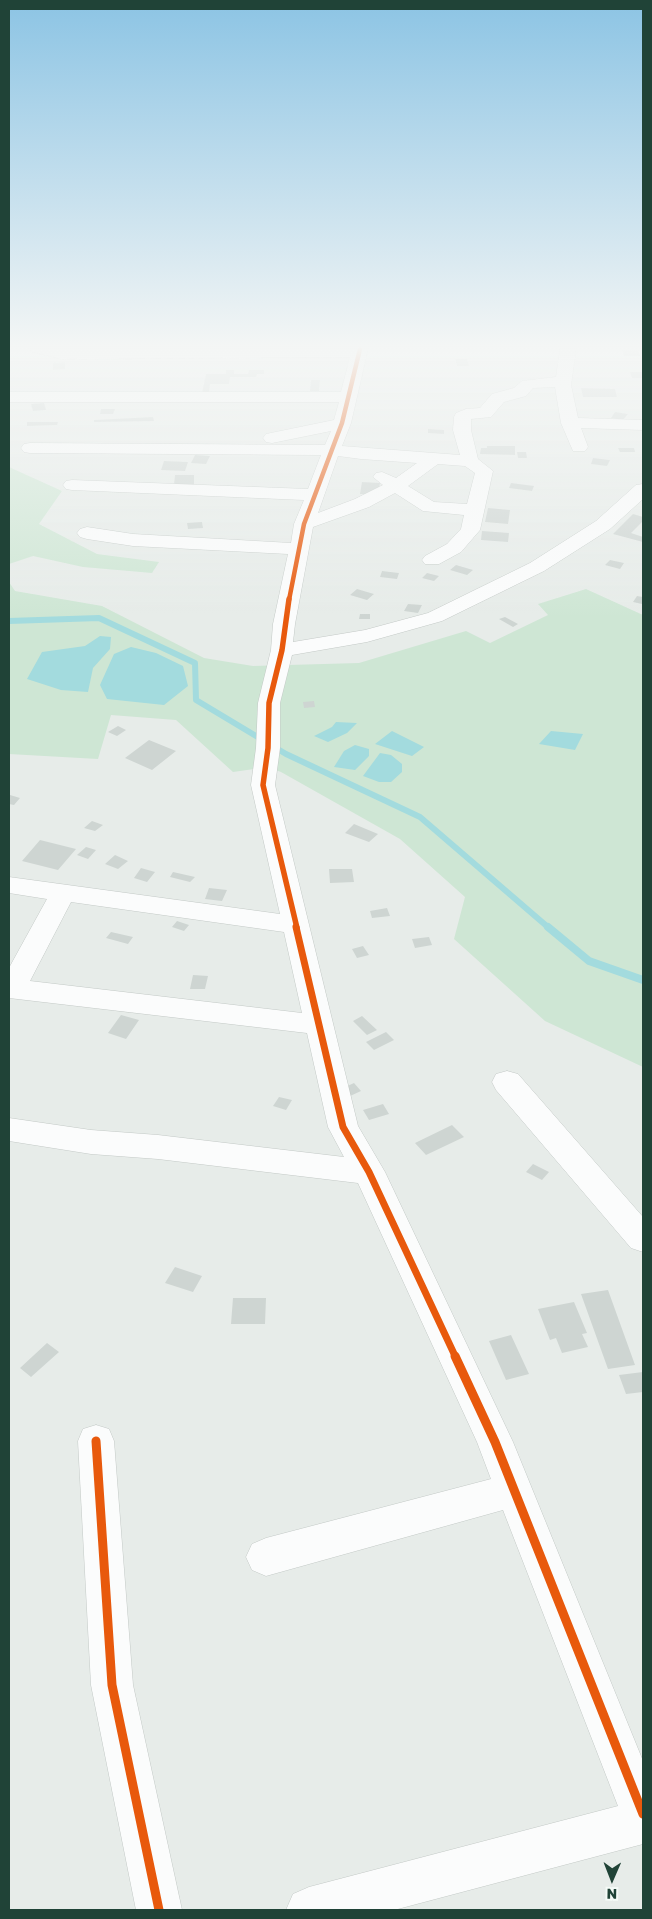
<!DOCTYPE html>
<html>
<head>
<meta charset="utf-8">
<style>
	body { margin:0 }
	#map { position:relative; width:652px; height:1919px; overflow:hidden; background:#e7ece9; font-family:"Golos Text",sans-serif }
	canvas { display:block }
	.frame { position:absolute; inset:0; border:10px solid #204337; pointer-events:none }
	.north { position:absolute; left:587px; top:1854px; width:50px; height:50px; -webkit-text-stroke:4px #f5fbf7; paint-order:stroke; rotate:181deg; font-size:14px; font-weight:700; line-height:20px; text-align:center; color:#204337 }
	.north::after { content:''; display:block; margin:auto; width:18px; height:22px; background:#204337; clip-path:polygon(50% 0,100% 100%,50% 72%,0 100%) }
</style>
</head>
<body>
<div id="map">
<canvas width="652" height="1919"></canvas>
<div class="frame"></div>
<div class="north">N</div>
</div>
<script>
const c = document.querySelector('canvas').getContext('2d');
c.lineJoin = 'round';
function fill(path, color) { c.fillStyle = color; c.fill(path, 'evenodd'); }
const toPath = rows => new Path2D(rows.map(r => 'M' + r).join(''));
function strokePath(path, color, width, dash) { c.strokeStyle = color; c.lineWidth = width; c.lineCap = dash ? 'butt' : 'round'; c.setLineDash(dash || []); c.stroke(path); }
fill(toPath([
	[9,467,62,491,39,524,97,554,159,562,152,573,83,567,33,556,9,564],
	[9,582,15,591,102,606,204,658,253,666,359,663,466,631,490,643,548,615,538,604,586,589,643,615,643,1067,545,1021,454,939,465,897,400,839,281,772,268,767,233,772,176,720,111,715,98,759,9,754]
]), '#cee6d4');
fill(toPath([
	[100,636,111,637,110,649,93,668,88,692,61,690,27,679,42,652,85,646],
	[131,647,156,653,183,666,188,686,164,705,107,699,100,685,114,654],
	[336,722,357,723,347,733,328,742,314,736,332,727],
	[392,731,424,747,412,756,375,744],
	[551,731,583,734,575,750,539,744],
	[355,745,369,749,369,756,355,770,334,767,344,751],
	[380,753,391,755,402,764,402,772,391,782,379,782,363,776]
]), '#a3dbde');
strokePath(toPath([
	[9,621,99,618,195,663,196,700,286,754,420,817,549,928]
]), '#a3dbde', 6);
strokePath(toPath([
	[548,927,589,961,643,980]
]), '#a3dbde', 8);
fill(toPath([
	[622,350,638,350,640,356,624,356],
	[455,359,467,359,469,366,457,366],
	[65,362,65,369,53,370,53,363],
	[226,370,234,370,234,374,248,374,249,370,264,370,264,374,257,374,256,377,230,377,229,384,210,384,209,393,202,393,206,374,226,374],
	[630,372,643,372,643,378,632,378],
	[311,380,320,380,319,391,310,391],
	[581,388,615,389,617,397,583,397],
	[44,403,46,410,33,411,31,404],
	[101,409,115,409,113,414,100,414],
	[615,412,628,414,623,420,611,418],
	[153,417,154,421,94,422,94,420],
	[27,422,58,422,57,425,27,426],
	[428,429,444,430,444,434,428,433],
	[487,446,515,446,515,455,480,454,481,448,487,448],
	[618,448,634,448,635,452,620,452],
	[517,452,526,452,527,458,518,458],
	[195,455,210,456,206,464,191,463],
	[593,458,610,460,607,466,591,464],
	[164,461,188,462,185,471,161,470],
	[175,475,194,475,194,485,174,485],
	[362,482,380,483,378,494,360,494],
	[511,483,534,486,532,491,509,488],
	[488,508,510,510,508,524,485,522],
	[633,514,643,517,643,521,631,533,643,537,643,542,613,534],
	[202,522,203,528,188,529,187,523],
	[482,531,509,533,508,542,481,540],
	[610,560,624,563,620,569,605,565],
	[456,565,473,570,467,575,450,570],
	[382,571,399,573,397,579,380,577],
	[427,573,439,576,434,581,422,578],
	[357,589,374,594,367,600,350,595],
	[637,596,643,597,642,604,633,602],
	[408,604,422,605,418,613,404,611],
	[360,614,370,614,370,619,359,619],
	[505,617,518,624,513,627,499,619],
	[314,701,315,707,304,708,303,702],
	[118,726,126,730,117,736,108,732],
	[149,740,176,751,152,770,125,758],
	[10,795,20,798,14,805,9,804],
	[92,821,103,825,95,831,84,828],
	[354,824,378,834,369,842,345,833],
	[40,840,76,849,58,870,22,861],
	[86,847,96,850,88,859,77,855],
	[115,855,128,861,118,869,105,864],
	[141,868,155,872,147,882,134,878],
	[329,869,352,869,354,882,330,883],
	[173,872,195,877,190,882,170,877],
	[209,888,227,890,222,901,205,899],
	[387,908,390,916,372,918,370,911],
	[177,921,189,925,184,931,172,927],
	[111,932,133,937,128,944,106,938],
	[429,937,432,945,415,948,412,939],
	[363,946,369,955,357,958,352,949],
	[193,975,208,976,205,989,190,989],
	[121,1015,139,1020,126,1039,108,1033],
	[362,1016,377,1030,367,1035,353,1021],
	[386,1032,394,1040,374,1050,366,1042],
	[354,1083,361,1091,348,1097,341,1089],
	[279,1097,292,1100,286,1110,273,1106],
	[383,1104,389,1114,369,1120,363,1110],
	[452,1125,464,1137,426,1155,415,1143],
	[533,1164,549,1172,542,1180,526,1172],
	[175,1267,202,1276,193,1292,165,1283],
	[608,1290,635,1365,608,1369,581,1294],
	[233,1298,266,1298,265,1324,231,1324],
	[574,1302,587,1333,582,1334,588,1347,562,1353,556,1338,550,1340,538,1309],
	[511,1335,529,1374,506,1380,489,1341],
	[47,1343,59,1352,31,1377,20,1368],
	[643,1372,643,1392,626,1394,619,1375]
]), '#ced5d2');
const minor = toPath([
	[30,349,368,349,351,423,342,446,460,455,453,430,454,417,456,413,466,409,480,408,492,394,514,388,522,381,556,377,560,349,576,349,571,385,578,418,643,420,643,430,581,428,588,447,585,451,573,451,561,423,555,387,533,388,526,396,504,402,491,417,471,419,471,430,478,459,493,471,480,530,461,552,439,564,425,564,422,560,425,556,447,544,461,529,464,515,423,511,395,493,369,507,313,527,295,624,293,642,365,630,428,613,530,563,596,521,636,485,643,484,643,499,610,529,544,571,442,621,367,642,292,655,280,703,280,748,275,785,358,1126,385,1172,513,1442,643,1761,643,1844,394,1910,286,1910,293,1894,309,1887,618,1806,503,1510,266,1576,252,1570,246,1557,252,1544,266,1538,491,1479,477,1442,358,1183,158,1159,91,1154,9,1141,9,1118,91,1130,158,1135,344,1157,328,1127,307,1033,9,998,9,968,47,899,9,893,9,877,280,914,251,785,256,748,258,703,271,650,273,624,288,554,133,546,87,539,80,537,77,533,80,529,87,527,133,534,291,543,294,524,304,500,72,490,66,489,63,485,66,481,72,480,308,489,321,455,30,453,24,452,21,448,24,444,30,443,325,445,331,431,272,443,266,442,263,438,266,434,334,420,339,402,9,402,9,392,341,392,350,357,62,359,32,352,30,349],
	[338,456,361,459,417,463,396,478,382,472,376,473,373,477,383,485,355,499,318,513,338,456],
	[438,464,465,466,475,473,467,504,434,502,408,486,438,464],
	[71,902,284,932,302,1013,30,981,71,902],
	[507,1071,518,1074,643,1217,643,1252,631,1248,496,1090,492,1082,496,1074,507,1071],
	[96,1425,109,1429,114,1441,133,1685,182,1910,136,1910,91,1685,78,1441,83,1429,96,1425]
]);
strokePath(minor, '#c3c9c6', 1);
fill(minor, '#fbfcfc');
strokePath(toPath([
	[289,600,304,524,342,423,360,349]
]), '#e8590c', 4.5);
strokePath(toPath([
	[289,599,282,650,269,703,268,748,263,785,297,928]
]), '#e8590c', 5.5);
strokePath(toPath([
	[296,927,343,1127,369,1172,456,1358]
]), '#e8590c', 7);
strokePath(toPath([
	[455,1356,495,1442,643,1814],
	[96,1441,112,1685,159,1910]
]), '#e8590c', 9);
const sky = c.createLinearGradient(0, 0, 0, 618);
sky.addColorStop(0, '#8cc4e4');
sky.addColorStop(0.56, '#f4f6f5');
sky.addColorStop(1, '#f4f6f500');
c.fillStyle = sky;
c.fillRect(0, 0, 652, 618);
</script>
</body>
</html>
